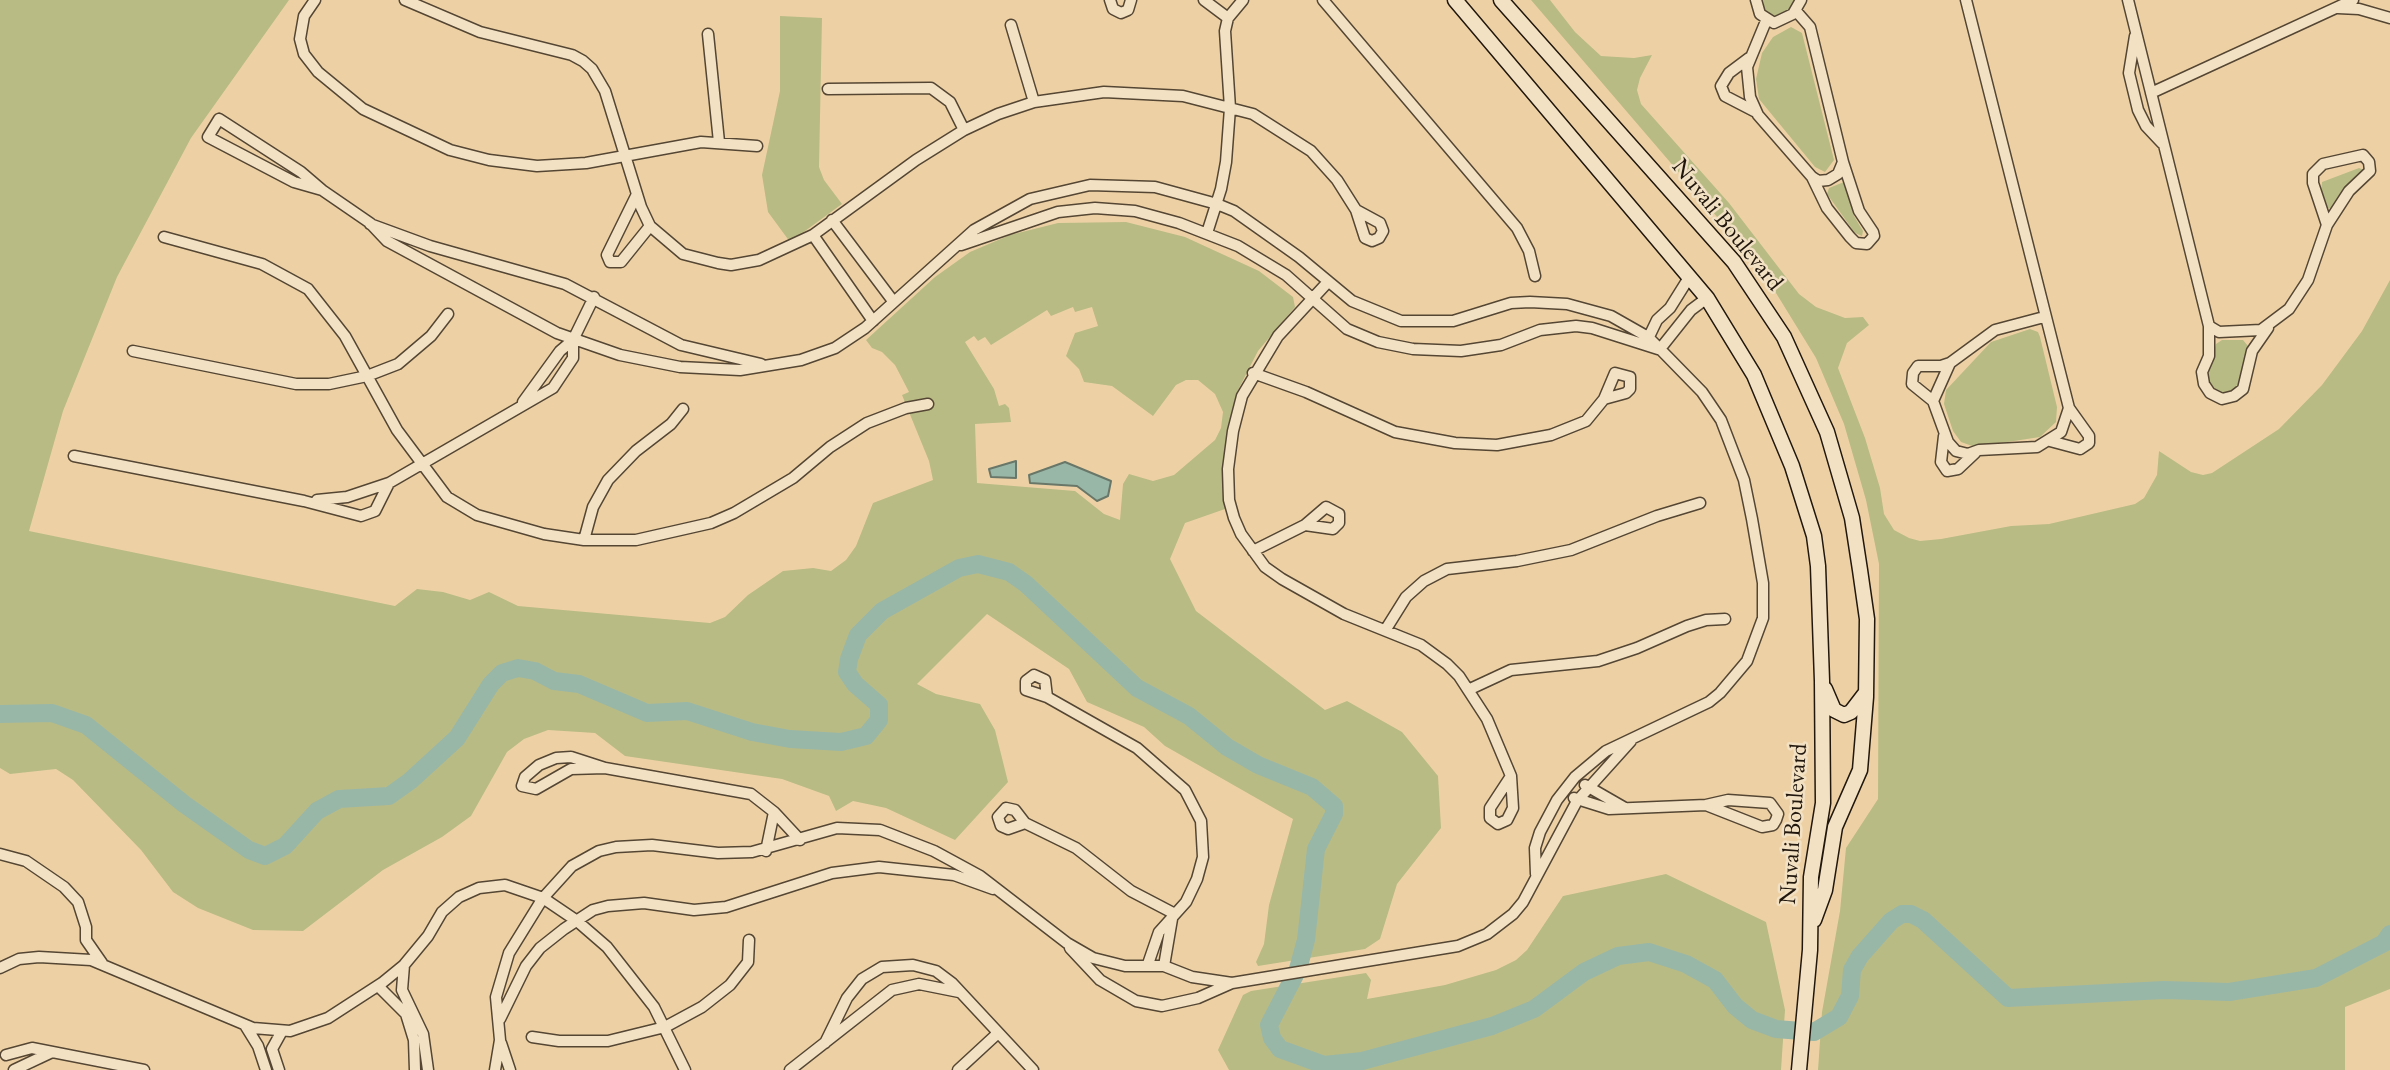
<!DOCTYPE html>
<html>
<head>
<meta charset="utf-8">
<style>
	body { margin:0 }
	canvas { display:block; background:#edd1a5 }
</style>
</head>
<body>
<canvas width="2390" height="1070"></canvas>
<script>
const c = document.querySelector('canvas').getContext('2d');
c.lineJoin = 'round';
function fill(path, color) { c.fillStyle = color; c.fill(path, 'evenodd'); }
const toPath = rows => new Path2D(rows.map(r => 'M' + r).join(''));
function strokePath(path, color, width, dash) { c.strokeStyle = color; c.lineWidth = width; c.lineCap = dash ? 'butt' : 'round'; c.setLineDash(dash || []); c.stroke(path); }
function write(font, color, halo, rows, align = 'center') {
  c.font = font + ' "EB Garamond",serif'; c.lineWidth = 5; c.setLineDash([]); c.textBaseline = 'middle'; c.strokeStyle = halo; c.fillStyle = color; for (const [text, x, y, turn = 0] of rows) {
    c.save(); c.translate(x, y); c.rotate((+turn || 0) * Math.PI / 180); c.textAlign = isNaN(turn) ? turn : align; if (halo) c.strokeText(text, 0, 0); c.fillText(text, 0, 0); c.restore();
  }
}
fill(toPath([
	[0,0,289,0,191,138,117,277,63,411,29,531,395,606,417,589,443,592,470,600,489,592,518,606,710,623,725,617,748,595,783,571,813,568,831,571,846,560,856,546,873,503,933,480,929,461,902,395,909,392,895,365,882,352,872,348,866,340,935,277,970,252,1010,235,1058,223,1126,222,1185,237,1259,271,1293,297,1295,307,1258,351,1237,392,1223,461,1225,509,1185,523,1170,559,1196,611,1325,710,1347,701,1402,732,1438,776,1441,828,1397,884,1380,939,1365,949,1258,966,1256,962,1264,944,1269,905,1293,819,1165,746,1144,727,1087,702,1069,669,987,614,917,684,936,694,980,704,995,730,1008,782,955,840,886,808,853,801,836,811,829,796,782,779,625,756,595,733,548,730,524,739,507,752,471,816,442,837,383,870,303,931,253,930,198,908,173,892,141,850,73,780,56,769,10,774,0,768],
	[1073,307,1075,312,1092,307,1098,326,1075,333,1066,356,1079,369,1084,382,1112,386,1153,416,1176,385,1186,380,1198,380,1215,394,1223,412,1221,428,1215,440,1174,475,1153,481,1129,474,1123,484,1120,520,1104,514,1075,491,977,483,975,424,1011,422,1009,408,1005,404,999,406,994,389,965,342,974,336,978,341,985,337,991,345,1047,310,1051,316],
	[1531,0,1550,0,1575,32,1601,56,1634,58,1652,55,1640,78,1637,90,1641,104,1729,203,1799,294,1816,307,1845,318,1863,317,1869,325,1847,343,1838,368,1865,438,1880,488,1884,514,1894,530,1909,538,1920,541,1941,539,2011,526,2049,524,2135,504,2144,498,2157,475,2159,451,2191,472,2203,475,2212,473,2279,429,2322,385,2362,331,2390,280,2390,989,2345,1007,2345,1070,1818,1070,1822,1012,1840,911,1846,848,1878,799,1879,564,1866,500,1844,424,1816,358,1760,267],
	[1763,0,1796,0,1791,11,1779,20,1765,13],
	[780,16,822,18,819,167,824,180,842,204,790,242,768,212,762,175,780,91],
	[1791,27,1802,33,1834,160,1825,172,1815,167,1759,99,1756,79,1762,53,1773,37],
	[2359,168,2364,170,2332,209,2328,208,2321,191,2322,182],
	[1844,182,1854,216,1863,231,1862,236,1855,233,1827,194,1829,188],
	[2030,329,2038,332,2040,337,2057,407,2056,422,2040,437,1975,447,1961,442,1953,431,1944,404,1946,390,1991,342],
	[2243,340,2248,346,2241,381,2231,392,2218,392,2210,383,2208,374,2216,344,2222,340],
	[1666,874,1766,922,1785,1010,1781,1070,1229,1070,1218,1050,1243,995,1251,991,1366,973,1371,980,1367,999,1445,985,1496,970,1516,960,1527,950,1563,896]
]), '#b9bb85');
const water = toPath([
	[1016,461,1016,478,991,477,989,469,1016,461],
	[1065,462,1111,481,1108,496,1097,501,1077,486,1030,483,1029,475,1065,462]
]);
fill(water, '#99b7a7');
strokePath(water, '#697769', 2);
strokePath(toPath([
	[0,714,52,713,86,725,184,804,249,850,265,856,285,846,317,811,339,799,389,796,410,781,457,738,491,684,502,673,518,668,535,671,554,681,579,684,647,713,687,711,752,732,790,739,841,742,866,736,879,720,879,705,855,684,847,672,849,659,858,635,882,611,959,568,978,564,1009,572,1026,584,1137,688,1189,716,1227,747,1258,765,1312,787,1334,806,1334,814,1316,849,1306,940,1298,969,1269,1025,1272,1038,1280,1049,1324,1065,1362,1061,1492,1026,1534,1009,1584,972,1618,956,1649,952,1686,964,1715,980,1735,1006,1752,1020,1776,1029,1814,1032,1839,1017,1850,996,1852,970,1860,956,1891,921,1902,914,1911,914,1923,920,2008,998,2164,990,2229,992,2316,978,2384,943,2390,934]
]), '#99b7a7', 18);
const minor = toPath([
	[315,0,304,16,300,39,304,54,318,72,363,109,450,150,489,160,537,166,586,163,701,142,757,146],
	[405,0,480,32,572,55,583,61,592,69,605,91,641,207,650,226,683,254,718,263,731,265,759,260,813,235,916,160,964,130,998,114,1034,102,1104,92,1183,96,1253,114,1311,151,1337,180,1356,210,1365,238,1372,241,1379,238,1383,231,1380,223,1356,210],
	[1110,0,1113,9,1121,13,1128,10,1131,0],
	[1204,0,1228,18],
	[1323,0,1517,228,1529,251,1535,276],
	[1756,0,1760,14,1774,23,1793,14,1801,0],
	[1966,0,2069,408,2061,432,2037,447,1979,450,1968,454,1956,451,1948,442,1933,401,1950,363,1995,330,2044,317],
	[2128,0,2209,326,2219,332,2261,330,2289,309,2308,280,2327,225,2349,191,2370,171,2369,162,2363,155,2323,164,2313,174,2313,183,2327,225],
	[2338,8,2359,9,2390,18],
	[1766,21,1747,67,1750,97,1758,115,1812,177,1818,181,1828,180,1838,174,1843,162,1810,27,1796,11],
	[1011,25,1034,102],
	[708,34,719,142],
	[2135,36,2129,73,2138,110,2146,126,2162,143],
	[1749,58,1729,73,1721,86,1725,96,1754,111],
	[828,89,931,88,950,102,964,130],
	[2151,93,2353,0],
	[219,119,301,172,322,190,294,182,208,137,219,119],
	[1812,177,1827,208,1850,237,1856,243,1867,244,1874,236,1873,232,1859,211,1843,162],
	[322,190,370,223,387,241,557,333,620,355,680,367,740,370,801,360,835,348,865,328,974,230,1030,199,1090,185,1155,187,1217,204,1234,211,1299,257,1352,301,1401,321,1453,321,1511,303,1530,302,1567,304,1611,316,1648,337,1660,349,1702,392,1721,420,1744,480,1752,519,1763,583,1763,618,1747,661,1720,693,1709,702,1606,751,1575,777,1557,800,1540,832,1535,848,1536,874],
	[637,194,607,255,610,262,621,262,650,226],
	[832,220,893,301],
	[370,224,430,246,565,284,681,345,761,364],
	[1207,233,1221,189,1226,162,1230,108,1225,31,1228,18,1243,0],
	[813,235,873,321],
	[164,237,262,264,308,289,345,336,397,430,447,497,477,515,544,534,584,540,636,540,711,523,734,513,793,478,830,447,867,423,906,408,928,404],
	[961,245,1058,212,1095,208,1135,211,1179,223,1238,246,1286,275,1347,329,1378,342,1413,349,1461,351,1501,345,1540,330,1576,326,1592,328,1658,349],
	[1327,283,1278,336,1242,396,1233,431,1228,469,1229,500,1234,518,1241,534,1265,567,1282,579,1344,614,1421,645,1447,664,1459,676,1487,719,1511,776],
	[2209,326,2209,356,2202,372,2204,384,2210,393,2222,399,2234,396,2243,389,2252,351,2268,328],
	[1646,343,1657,320,1670,308,1690,276],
	[1660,349,1691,310,1707,298],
	[133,351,296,384,329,384,367,376,398,364,431,336,448,314],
	[1253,373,1306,392,1395,432,1455,443,1497,445,1551,435,1586,421,1604,399,1615,373,1630,377,1630,389,1626,393,1604,399],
	[1933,401,1912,384,1913,373,1918,366,1941,366,1950,363],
	[523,402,560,351,573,340,594,297],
	[1944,436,1941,462,1947,471,1958,469,1975,453],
	[2050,441,2080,449,2089,443,2089,436,2069,408],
	[74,456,304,501,361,516,375,511,389,483],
	[317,500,347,497,389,483,553,388,573,358,573,340],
	[584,540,593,507,608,480,636,451,671,424,683,409],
	[1253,551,1305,525,1326,507,1339,514,1339,523,1333,529,1305,525],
	[1386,629,1406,597,1424,581,1447,569,1517,561,1571,550,1657,516,1700,503],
	[1034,675,1045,680,1047,697,1026,690,1026,681,1034,675],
	[1468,690,1511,670,1598,661,1637,648,1687,626,1706,620,1725,619],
	[1047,697,1137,748,1185,790,1201,821,1203,857,1197,879,1186,902,1159,932,1148,964],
	[571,757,605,768,571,769,536,789,522,786,525,777,539,765,556,758,571,757],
	[605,768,751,794,774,812],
	[1511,776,1513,808,1507,820,1498,824,1490,818,1490,808,1511,776],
	[1585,785,1625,808],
	[1574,798,1609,809,1706,805],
	[1728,800,1770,803,1778,814,1776,820,1773,825,1762,827,1706,805,1728,800],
	[1006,808,1015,810,1025,823,1008,829,1001,826,998,817,1006,808],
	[1025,823,1076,848,1131,891,1175,914],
	[766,851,774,812,800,840],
	[0,854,26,861,64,887,78,902,86,927,86,940,102,963],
	[1070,948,1100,980,1136,1001,1162,1006,1198,998,1232,983,1458,946,1487,934,1513,914,1523,902,1577,801,1631,741],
	[404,965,402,990,423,1034,428,1070],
	[1164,966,1172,919],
	[0,968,19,959,39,957,91,960,253,1028,290,1031,328,1018,382,983,404,965,428,936,442,912,459,897,479,888,505,885,543,898,577,921,607,947,654,1007,685,1070],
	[378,986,406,1014,414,1040,415,1070],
	[500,1019,526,966,540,948,564,929,593,910,608,906,644,903,694,910,726,907,832,873,879,867,954,875,993,889],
	[245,1025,258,1046,266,1070],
	[532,1037,559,1041,608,1041,665,1027,702,1007,730,985,748,962,749,940],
	[501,1043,510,1070],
	[825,1043,847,998,862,979,882,967,913,965,936,971,952,983,1033,1070],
	[6,1055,32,1048,144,1070],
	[14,1070,50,1053],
	[279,1070,272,1049,282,1031],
	[495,1070,500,1040,496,997,509,953,543,898,572,866,599,851,616,847,652,845,718,853,752,852,837,828,880,830,934,851,980,876,1067,943,1093,958,1125,966,1164,966,1192,977,1232,983],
	[790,1070,892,990,919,984,959,992],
	[958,1070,997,1034]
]);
const secondary = toPath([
	[1455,0,1707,298,1754,375,1792,466,1814,536,1818,566,1822,681,1823,803,1811,877,1810,950,1799,1070],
	[1501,0,1734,262,1784,337,1827,432,1852,518,1860,570,1867,619,1866,697,1860,770,1835,827,1825,890,1814,920],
	[1825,689,1834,710,1844,715,1851,712,1864,695]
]);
strokePath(minor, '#544633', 13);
strokePath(secondary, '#21170d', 17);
strokePath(minor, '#f3e1c4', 10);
strokePath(secondary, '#f3e1c4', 14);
write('24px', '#21170d', '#f3e1c4', [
	["Nuvali Boulevard",1727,225,51],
	["Nuvali Boulevard",1794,824,-86]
]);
</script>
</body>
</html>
